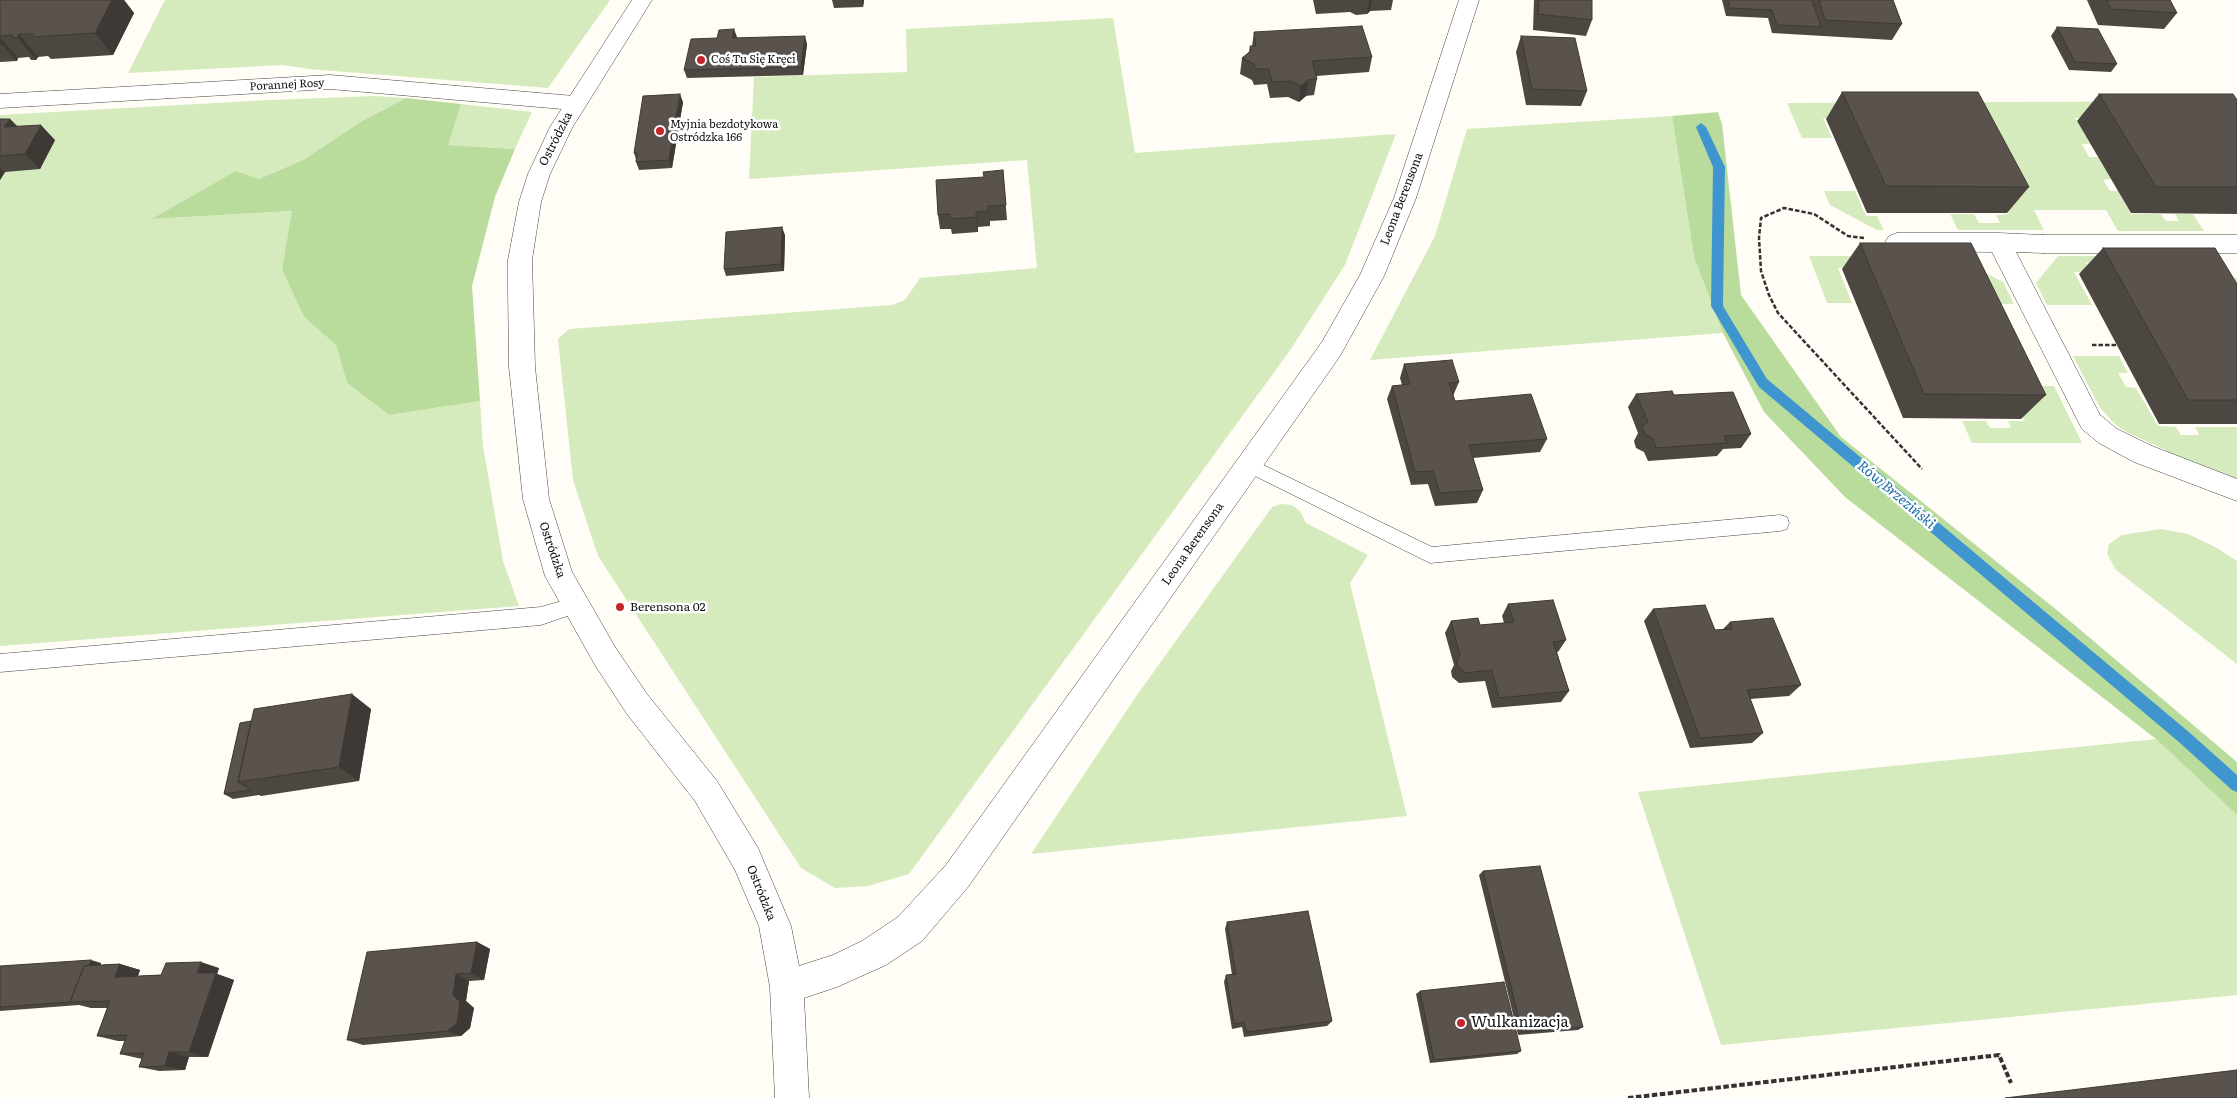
<!DOCTYPE html>
<html>
<head>
<meta charset="utf-8">
<style>
	body { margin:0 }
	canvas { display:block; background:#fffdf5 }
</style>
</head>
<body>
<canvas width="2237" height="1098"></canvas>
<script>
const c = document.querySelector('canvas').getContext('2d');
c.lineJoin = 'round';
function fill(path, color) { c.fillStyle = color; c.fill(path, 'evenodd'); }
const toPath = rows => new Path2D(rows.map(r => 'M' + r).join(''));
function strokePath(path, color, width, dash) { c.strokeStyle = color; c.lineWidth = width; c.lineCap = dash ? 'butt' : 'round'; c.setLineDash(dash || []); c.stroke(path); }
function write(font, color, halo, rows, align = 'center') {
  c.font = font + ' Literata,serif'; c.lineWidth = 5; c.setLineDash([]); c.textBaseline = 'middle'; c.strokeStyle = halo; c.fillStyle = color; for (const [text, x, y, turn = 0] of rows) {
    c.save(); c.translate(x, y); c.rotate((+turn || 0) * Math.PI / 180); c.textAlign = isNaN(turn) ? turn : align; if (halo) c.strokeText(text, 0, 0); c.fillText(text, 0, 0); c.restore();
  }
}
fill(toPath([
	[165,0,610,0,548,88,309,69,283,65,128,73],
	[1113,18,1135,153,1396,134,1345,265,1291,349,909,874,868,886,835,888,801,868,598,556,573,480,558,339,569,329,892,305,905,300,920,278,1037,268,1027,160,749,179,754,77,907,72,906,29],
	[375,96,406,98,362,121,303,160,259,179,153,219,293,211,282,270,304,317,336,345,347,383,389,415,480,401,483,446,503,561,519,606,0,646,0,115,270,100],
	[2224,101,2096,118,2075,118,2090,144,2082,144,2089,157,2098,157,2111,179,2103,180,2110,191,2118,191,2131,214,2161,214,2166,221,2179,221,2175,214,2193,214,2204,231,2118,231,2106,210,2034,210,2044,230,1958,230,1950,214,1974,214,1979,223,2000,223,1996,215,2009,214,1997,191,1841,117,1823,118,1832,138,1802,138,1787,103],
	[461,104,532,112,515,149,447,145],
	[1672,116,1694,257,1723,333,1370,360,1435,236,1467,129],
	[1824,191,1855,191,1866,216,1877,216,1884,230,1877,230,1830,205],
	[1809,256,1953,256,2003,282,2014,304,1969,304,1854,267,1838,268,1852,303,1827,303],
	[2058,256,2210,256,2223,278,2237,278,2237,352,2102,263,2086,263,2091,272,2074,272,2092,305,2047,305,2036,283],
	[2073,356,2119,356,2128,373,2118,373,2126,387,2136,388,2158,426,2176,427,2181,435,2199,435,2195,427,2237,427,2237,479,2170,454,2164,449,2126,432,2115,424,2100,408],
	[2008,386,2054,386,2082,443,1972,443,1962,421,1986,421,1990,428,2011,428,2008,421,2025,421],
	[1281,504,1292,505,1300,511,1306,523,1368,555,1350,583,1407,816,1031,854,1137,695,1272,507],
	[2161,529,2188,534,2217,548,2237,561,2237,664,2116,570,2107,554,2109,544,2122,535],
	[2156,739,2237,815,2237,995,1721,1045,1638,792]
]), '#d5ebbd');
fill(toPath([
	[406,98,461,104,448,145,515,149,495,197,472,286,480,401,389,415,347,383,336,345,304,317,282,270,292,211,152,219,236,171,259,179,303,160,362,121],
	[1718,112,1722,124,1741,295,1841,437,2058,611,2237,762,2237,815,2156,739,1845,497,1764,412,1723,333,1694,257,1672,116]
]), '#b9dc9c');
fill(toPath([
	[1701,123,1706,127,1725,167,1723,306,1767,379,2190,733,2237,775,2237,792,2232,790,2180,743,1759,387,1711,306,1713,167,1696,127,1701,123]
]), '#3f96cf');
const service = toPath([
	[1249,458,1432,547,1780,515,1787,517,1789,523,1787,529,1780,531,1430,563,1243,470,1240,465,1243,460,1249,458],
	[575,597,582,599,585,605,582,611,541,625,0,672,0,654,541,607,575,597]
]);
const pedestrian = toPath([
	[1897,233,1999,233,2043,235,2051,238,2055,244,2051,250,2043,253,2016,252,2100,415,2117,429,2152,446,2237,479,2237,501,2134,462,2099,443,2082,429,1992,252,1897,251,1889,248,1885,242,1889,236,1897,233]
]);
const minor = toPath([
	[330,75,574,96,582,98,585,103,582,108,574,110,330,89,0,108,0,94,330,75],
	[2043,235,2237,235,2237,253,2043,253,2035,250,2031,244,2035,238,2043,235]
]);
const tertiary = toPath([
	[632,0,652,0,572,128,550,174,541,202,532,260,535,367,549,499,572,572,615,647,647,694,717,781,758,848,791,926,799,966,833,955,862,941,898,917,946,865,1322,342,1360,275,1394,198,1459,0,1479,0,1416,198,1384,276,1340,356,968,887,922,941,886,965,837,987,804,998,809,1098,775,1098,770,987,759,926,735,870,695,801,627,714,595,665,545,576,523,499,509,367,508,287,508,260,519,202,528,174,550,127,632,0]
]);
strokePath(service, '#444', 1);
strokePath(pedestrian, '#444', 1);
strokePath(minor, '#444', 1);
strokePath(tertiary, '#444', 1);
strokePath(toPath([
	[1864,238,1848,236,1814,214,1784,208,1761,218,1759,238,1761,271,1769,295,1778,313,1922,469],
	[2092,345,2117,345]
]), '#333', 2.5, [4.5, 2]);
strokePath(toPath([
	[1628,1098,1999,1055,2011,1083]
]), '#333', 4, [5.5, 2.5]);
fill(service, '#fff');
fill(pedestrian, '#fff');
fill(minor, '#fff');
fill(tertiary, '#fff');
fill(toPath([
	[0,0,124,0,134,13,113,55,51,59,48,56,38,57,36,60,31,60,29,57,18,58,17,61,0,62],
	[832,0,864,0,863,7,834,8],
	[1313,0,1393,0,1391,10,1370,11,1367,14,1356,15,1350,12,1316,14],
	[1534,0,1592,0,1592,20,1586,36,1533,30],
	[1722,0,1893,0,1902,24,1892,40,1772,33,1768,18,1726,16],
	[2087,0,2170,0,2177,13,2164,29,2098,25],
	[2057,27,2117,64,2111,72,2069,70,2051,36],
	[1254,32,1372,57,1369,72,1316,76,1317,79,1314,95,1306,96,1299,102,1288,97,1270,98,1267,84,1254,85,1252,80,1240,74,1242,58,1249,52,1250,46,1252,46],
	[1521,36,1587,91,1581,106,1526,105,1516,52],
	[737,38,807,44,803,75,687,78,684,70],
	[1842,92,2029,187,2007,213,1867,213,1826,119],
	[2099,94,2237,100,2237,214,2131,213,2077,121],
	[683,102,672,168,639,170,636,162,636,159,634,153],
	[0,119,10,119,17,126,55,140,40,169,5,172,0,180],
	[1003,170,1007,220,990,221,990,226,978,227,978,232,952,234,951,229,940,229,938,215,984,177],
	[785,235,784,271,726,276,724,269],
	[1860,243,2046,395,2021,419,1903,418,1842,269],
	[2103,248,2237,284,2237,424,2159,424,2079,274],
	[1404,364,1459,382,1453,396,1455,401,1547,439,1540,452,1473,458,1483,490,1477,503,1435,506,1428,484,1411,485,1387,399,1392,386,1402,385,1400,378],
	[1636,394,1674,395,1751,434,1741,448,1723,449,1717,456,1648,461,1644,452,1636,448,1634,441,1638,433,1628,407],
	[1508,604,1566,640,1558,652,1557,652,1569,691,1561,702,1492,708,1485,681,1459,683,1452,677,1451,671,1454,665,1445,633,1451,621,1480,625,1504,623,1502,616],
	[1653,609,1715,630,1723,629,1730,622,1801,685,1789,696,1750,699,1763,733,1752,743,1690,748,1644,621],
	[371,709,359,781,261,796,259,795,233,799,224,794,240,723],
	[1483,871,1583,1027,1578,1030,1518,1035,1479,875],
	[1227,922,1332,1021,1327,1026,1244,1037,1242,1027,1232,1029,1224,982,1226,975,1232,975,1225,929],
	[477,942,490,949,484,980,469,981,466,1001,474,1008,470,1028,461,1036,363,1045,347,1040],
	[101,963,101,965,120,964,140,970,138,976,161,975,219,968,217,974,234,980,208,1057,189,1057,185,1070,159,1071,139,1067,142,1059,120,1054,125,1041,118,1041,97,1036,107,1008,91,1008,79,1005,0,1011,0,966],
	[1420,991,1521,1051,1517,1054,1430,1063,1416,994]
]), '#4d4742');
fill(toPath([
	[112,0,124,0,134,13,113,55,95,33],
	[861,0,864,0,863,7],
	[1369,0,1372,0,1370,11,1367,14],
	[734,29,737,37,735,46,732,38],
	[19,34,38,57,36,60,17,37],
	[805,36,807,44,803,75,801,67],
	[0,37,18,58,17,61,0,43],
	[1308,80,1306,96,1299,102,1301,86],
	[680,94,683,102,672,168,669,160],
	[10,119,25,134,4,127],
	[41,125,55,140,40,169,25,154],
	[0,168,5,172,0,180],
	[976,212,978,227,978,232,976,217],
	[782,227,785,235,784,271,781,264],
	[352,694,371,709,359,781,339,767],
	[477,942,490,949,484,980,471,973],
	[91,960,101,963,88,1002,76,1001],
	[201,962,219,968,217,974,234,980,208,1057,189,1052,197,973],
	[120,964,140,970,135,984,115,977],
	[456,974,469,981,466,1001,474,1008,470,1028,461,1036,447,1031],
	[169,1052,189,1057,185,1070,165,1066]
]), '#3f3936');
const building = toPath([
	[0,0,112,0,95,33,31,37,33,34,19,34,17,37,11,38,13,35,0,36,0,0],
	[1539,0,1592,0,1592,20,1538,14,1539,0],
	[1728,0,1812,0,1821,27,1777,25,1772,10,1730,8,1728,0],
	[1819,0,1893,0,1902,24,1825,20,1819,0],
	[2106,0,2170,0,2177,13,2111,9,2106,0],
	[1362,26,1372,57,1312,61,1317,79,1308,80,1301,86,1291,81,1272,82,1269,69,1255,69,1254,64,1242,58,1251,51,1250,46,1256,46,1254,32,1362,26],
	[2057,27,2098,29,2117,64,2075,62,2057,27],
	[734,29,732,38,805,36,801,67,684,70,691,39,717,38,719,30,734,29],
	[1521,36,1575,38,1587,91,1532,89,1521,36],
	[1842,92,1978,92,2029,187,1886,186,1842,92],
	[680,94,669,160,636,162,637,153,634,153,643,96,680,94],
	[2099,94,2233,94,2237,100,2237,187,2156,187,2099,94],
	[0,119,10,119,4,127,41,125,25,154,0,156,0,119],
	[1003,170,1006,205,988,206,988,211,976,212,976,217,950,219,950,214,938,215,936,180,984,177,983,172,1003,170],
	[782,227,781,264,724,269,726,232,782,227],
	[1860,243,1971,243,2046,395,1924,394,1860,243],
	[2103,248,2215,248,2237,284,2237,400,2188,400,2103,248],
	[1452,360,1459,382,1449,383,1455,401,1531,394,1547,439,1469,445,1483,490,1440,493,1433,471,1415,472,1392,386,1410,384,1404,364,1452,360],
	[1672,391,1674,395,1733,392,1751,434,1724,436,1727,443,1656,448,1653,439,1645,434,1642,427,1648,422,1636,394,1672,391],
	[1553,600,1566,640,1553,642,1569,691,1499,698,1492,670,1465,673,1458,666,1457,660,1460,655,1451,621,1478,618,1480,625,1514,622,1508,604,1553,600],
	[1705,605,1715,630,1732,629,1730,622,1773,618,1801,685,1747,690,1763,733,1700,738,1653,609,1705,605],
	[352,694,339,767,238,782,254,709,352,694],
	[251,721,238,782,251,790,224,794,240,723,251,721],
	[1540,866,1583,1027,1522,1032,1483,871,1540,866],
	[1308,911,1332,1021,1247,1032,1244,1022,1234,1024,1226,975,1236,974,1227,922,1308,911],
	[477,942,471,973,456,974,453,995,460,1002,457,1023,447,1031,347,1040,367,952,477,942],
	[91,960,89,965,84,966,70,1002,0,1007,0,966,91,960],
	[201,962,197,973,216,973,189,1052,169,1052,165,1066,139,1067,144,1053,120,1054,127,1035,97,1036,110,1001,70,1002,84,966,120,964,115,977,119,977,161,975,166,963,201,962],
	[1504,982,1521,1051,1434,1060,1420,991,1504,982],
	[2237,1070,2237,1098,2005,1098,2237,1070]
]);
fill(building, '#5a524d');
strokePath(building, '#3f3936', 1);
for (const [x, y, r, color] of [
	[701,60,5,"#c4262e"],
	[660,131,5,"#c4262e"],
	[620,607,5,"#c4262e"],
	[1461,1023,5,"#c4262e"]
]) { const dot = new Path2D(); dot.arc(x, y, r, 0, 2 * Math.PI); c.fillStyle = color; c.fill(dot); strokePath(dot, '#fff', 2); }
write('11px', '#111', '#fff', [
	["Coś Tu Się Kręci",711,60],
	["Myjnia bezdotykowa",670,125],
	["Ostródzka 166",670,138]
], 'left');
write('11px', '#111', '#fff', [
	["Porannej Rosy",287,85,-3]
]);
write('12px', '#111', '#fff', [
	["Ostródzka",556,139,-63],
	["Leona Berensona",1402,199,-69],
	["Leona Berensona",1193,544,-55],
	["Ostródzka",552,550,71],
	["Ostródzka",761,893,68]
]);
write('12px', '#111', '#fff', [
	["Berensona 02",630,607]
], 'left');
write('italic 14px', '#1768a6', '#fff', [
	["Rów Brzeziński",1896,495,40]
]);
write('15px', '#111', '#fff', [
	["Wulkanizacja",1471,1023]
], 'left');
</script>
</body>
</html>
